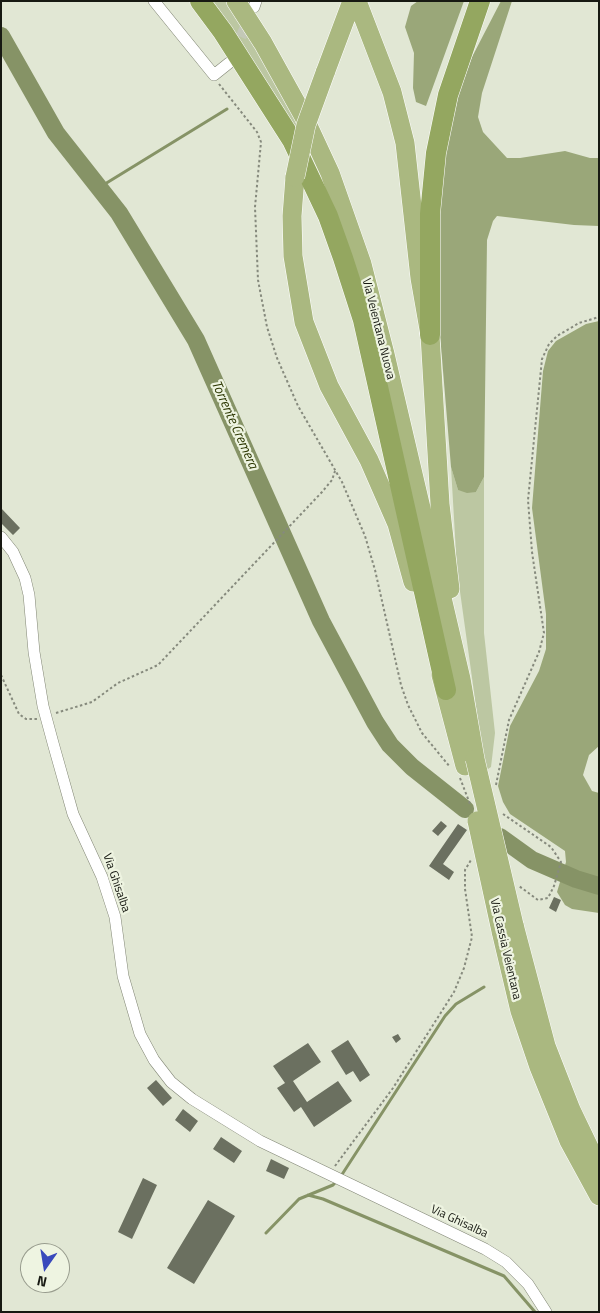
<!DOCTYPE html>
<html>
<head>
<meta charset="utf-8">
<style>
	body { margin:0 }
	#map { position:relative; width:600px; height:1313px; overflow:hidden; background:#e1e7d4; font-family:"Titillium Web",sans-serif }
	canvas { display:block }
	.frame { position:absolute; inset:0; border:2px solid #171912; pointer-events:none }
	.north { position:absolute; left:20px; top:1243px; width:50px; height:50px; box-sizing:border-box; background:#eef4e1; border:1px solid #989c8e; border-radius:50%; rotate:193deg; font-size:14px; font-weight:700; line-height:20px; text-align:center; color:#171912 }
	.north::after { content:''; display:block; margin:auto; width:18px; height:22px; background:#3949bc; clip-path:polygon(50% 0,100% 100%,50% 72%,0 100%) }
</style>
</head>
<body>
<div id="map">
<canvas width="600" height="1313"></canvas>
<div class="frame"></div>
<div class="north">N</div>
</div>
<script>
const c = document.querySelector('canvas').getContext('2d');
c.lineJoin = 'round';
function fill(path, color) { c.fillStyle = color; c.fill(path, 'evenodd'); }
const toPath = rows => new Path2D(rows.map(r => 'M' + r).join(''));
function strokePath(path, color, width, dash) { c.strokeStyle = color; c.lineWidth = width; c.lineCap = dash ? 'butt' : 'round'; c.setLineDash(dash || []); c.stroke(path); }
function write(font, color, halo, rows, align = 'center') {
  c.font = font + ' "Titillium Web",sans-serif'; c.lineWidth = 4.5; c.setLineDash([]); c.textBaseline = 'middle'; c.strokeStyle = halo; c.fillStyle = color; for (const [text, x, y, turn = 0] of rows) {
    c.save(); c.translate(x, y); c.rotate((+turn || 0) * Math.PI / 180); c.textAlign = isNaN(turn) ? turn : align; if (halo) c.strokeText(text, 0, 0); c.fillText(text, 0, 0); c.restore();
  }
}
fill(toPath([
	[213,1,226,1,234,12,300,119,296,131,282,105],
	[451,467,458,490,476,492,484,477,484,633,495,733,491,767,485,771,457,570]
]), '#bcc7a2');
fill(toPath([
	[418,1,464,1,426,106,416,102,413,88,414,53,405,27,411,6],
	[501,1,512,1,482,93,478,117,483,132,507,158,520,158,565,151,590,158,599,158,599,226,574,225,497,216,493,221,487,240,484,477,476,492,467,493,458,490,451,467,437,298,441,174,459,93,472,57],
	[599,321,599,746,589,755,583,775,592,791,599,793,599,913,572,909,565,905,557,892,566,862,565,851,510,814,503,802,498,786,510,726,539,671,546,649,546,614,532,508,543,371,548,351,556,341,586,324]
]), '#9aa779');
strokePath(toPath([
	[100,187,227,109],
	[341,1176,445,1016,456,1004,484,987],
	[308,1195,323,1199,504,1276,535,1312],
	[266,1233,299,1199,333,1185,337,1181]
]), '#869366', 3);
strokePath(toPath([
	[1,36,56,133,119,213,196,340,321,621,375,722,390,745,412,767,465,809],
	[500,837,532,860,576,879,599,886]
]), '#869366', 18);
fill(toPath([
	[1,508,20,528,13,535,1,523],
	[441,821,447,826,438,836,432,831],
	[458,824,467,830,443,864,454,872,449,880,429,866],
	[554,897,561,900,556,912,549,908],
	[398,1034,401,1039,396,1043,392,1037],
	[348,1040,370,1075,360,1082,353,1071,346,1075,331,1051],
	[308,1043,321,1062,293,1081,307,1102,338,1081,352,1101,314,1127,301,1107,294,1112,277,1088,285,1083,273,1066],
	[156,1080,172,1098,163,1106,147,1088],
	[183,1109,198,1121,190,1132,175,1120],
	[221,1137,242,1151,234,1163,213,1149],
	[271,1159,289,1168,284,1179,266,1171],
	[143,1178,157,1185,132,1239,118,1232],
	[208,1200,235,1216,194,1284,167,1268]
]), '#6b7060');
strokePath(toPath([
	[234,52,250,17]
]), '#c3c8b7', 11, [11, 5.5]);
const minor = toPath([
	[154,1,214,75,229,63],
	[254,7,256,1],
	[1,537,13,552,25,578,29,595,34,652,43,706,53,743,73,814,102,877,115,917,123,976,140,1034,154,1060,171,1082,192,1099,260,1141,485,1249,506,1262,528,1284,546,1312]
]);
const trunk = toPath([
	[236,1,263,43,304,117,330,173,362,264,385,354,461,679,475,759],
	[357,1,392,92,405,143,420,278,430,335,440,504,450,589],
	[325,73,352,1],
	[295,177,292,216,293,256,304,322,329,386,369,460,397,524,413,582],
	[441,675,465,766],
	[514,925,546,1046,571,1110,599,1168],
	[501,931,520,1011,539,1067,569,1141,599,1196]
]);
const motorway = toPath([
	[200,1,223,32,292,140,328,216,343,258,363,320,446,690],
	[430,335,430,214,436,153,448,95,480,1]
]);
strokePath(minor, '#808574', 12);
strokePath(trunk, '#fff', 20);
strokePath(motorway, '#fff', 21);
strokePath(toPath([
	[219,84,257,132,261,142,255,207,258,280,267,327,277,358,298,406,342,482,365,536,375,570,401,685,408,705,422,733,450,767],
	[1,675,19,714,26,719,37,719],
	[56,713,92,702,118,683,158,665,322,492,332,480,335,471],
	[460,778,470,804],
	[496,785,509,720,539,652,544,633,532,552,528,500,542,359,549,344,557,336,579,323,599,317],
	[503,814,551,847,561,862,554,886,548,898,538,900,519,886],
	[335,1166,393,1088,454,992,464,968,472,937,465,889,465,870,471,860]
]), '#868a7d', 2, [2.5, 2.5]);
strokePath(minor, '#fff', 11);
strokePath(trunk, '#aab880', 19);
strokePath(motorway, '#94a760', 20);
const trunkBridge = toPath([
	[295,177,306,125,325,73],
	[475,759,514,925],
	[477,821,501,931]
]);
strokePath(trunkBridge, '#fff', 20, []);
strokePath(trunkBridge, '#aab880', 19);
write('12px', '#171912', '#eef4e1', [
	["Via Veientana Nuova",378,329,76],
	["Via Ghisalba",116,883,71],
	["Via Cassia Veientana",505,949,77],
	["Via Ghisalba",459,1222,25]
]);
write('italic 14px', '#2b3600', '#eef4e1', [
	["Torrente Cremera",234,425,66]
]);
</script>
</body>
</html>
